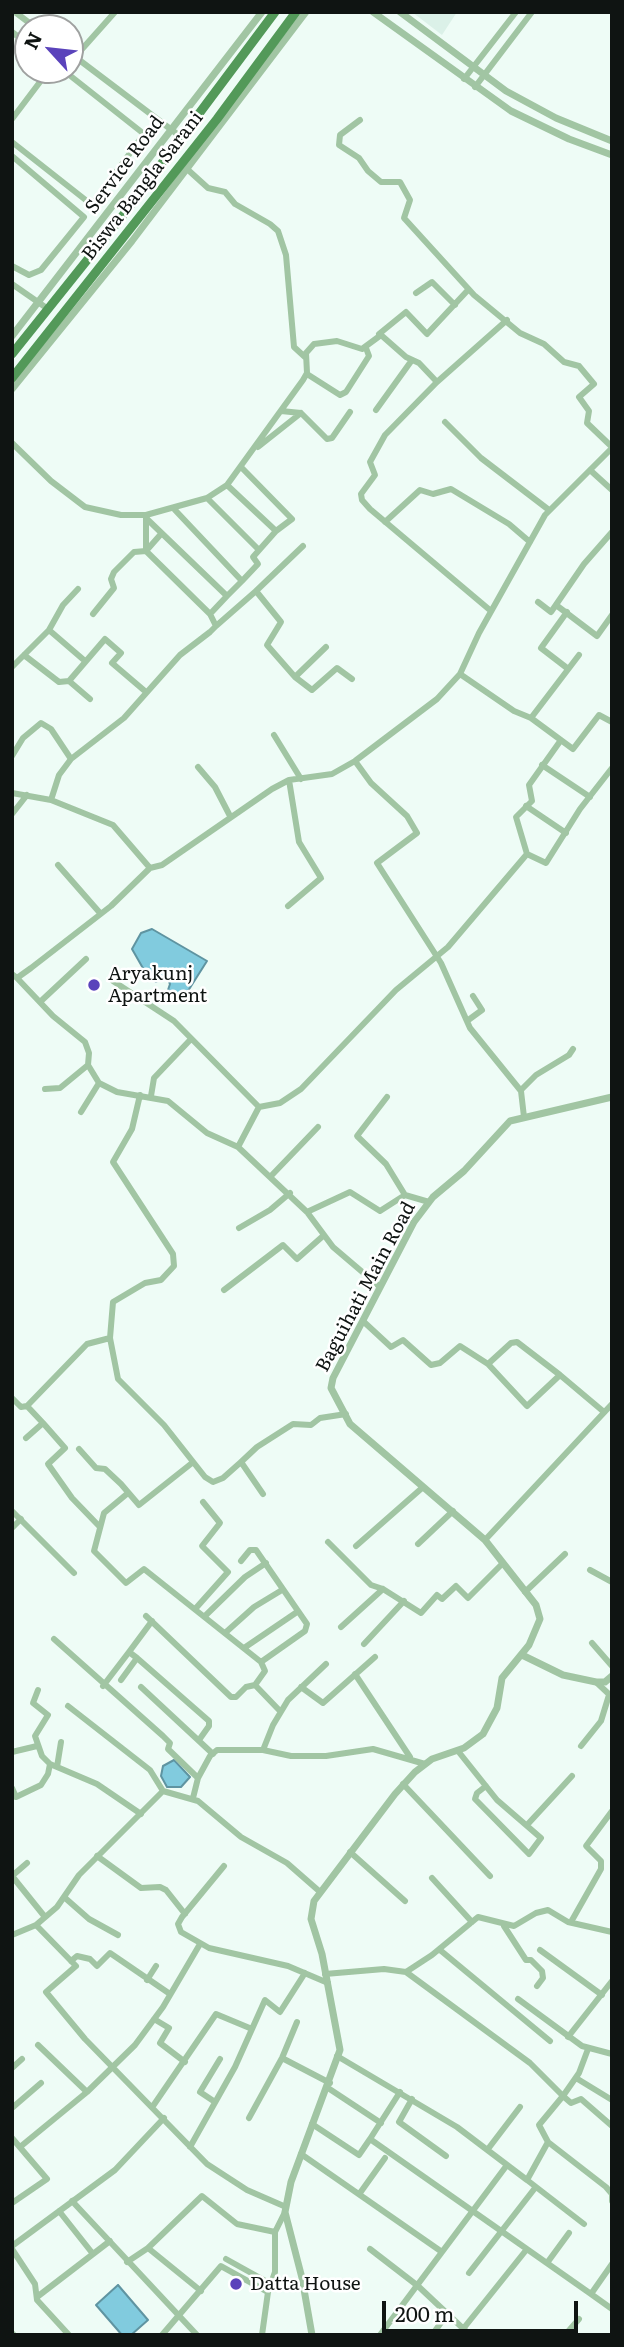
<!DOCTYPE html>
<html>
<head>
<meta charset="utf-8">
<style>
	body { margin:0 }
	#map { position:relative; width:624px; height:2347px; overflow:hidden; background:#eefcf6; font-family:Literata,serif }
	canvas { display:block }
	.frame { position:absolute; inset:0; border:14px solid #0f1412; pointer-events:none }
	.north { position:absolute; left:14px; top:14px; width:70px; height:70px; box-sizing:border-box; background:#fff; border:2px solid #9fa1a0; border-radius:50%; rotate:297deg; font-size:19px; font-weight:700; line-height:28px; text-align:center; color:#0f1412 }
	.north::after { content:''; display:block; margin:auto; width:24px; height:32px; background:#5a43bb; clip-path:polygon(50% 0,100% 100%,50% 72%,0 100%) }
	.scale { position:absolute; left:382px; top:2301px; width:196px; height:32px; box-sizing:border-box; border:4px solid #0f1412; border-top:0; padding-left:9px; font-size:21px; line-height:24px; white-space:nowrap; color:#0f1412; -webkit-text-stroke:5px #fff; paint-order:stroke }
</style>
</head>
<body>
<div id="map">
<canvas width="624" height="2347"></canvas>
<div class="frame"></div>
<div class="north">N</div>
<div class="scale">200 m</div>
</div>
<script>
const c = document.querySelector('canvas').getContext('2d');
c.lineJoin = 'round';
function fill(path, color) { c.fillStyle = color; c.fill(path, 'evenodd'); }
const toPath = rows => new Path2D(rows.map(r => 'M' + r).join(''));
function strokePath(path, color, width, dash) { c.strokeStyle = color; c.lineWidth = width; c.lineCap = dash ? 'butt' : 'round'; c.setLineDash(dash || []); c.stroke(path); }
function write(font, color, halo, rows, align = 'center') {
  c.font = font + ' Literata,serif'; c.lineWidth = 5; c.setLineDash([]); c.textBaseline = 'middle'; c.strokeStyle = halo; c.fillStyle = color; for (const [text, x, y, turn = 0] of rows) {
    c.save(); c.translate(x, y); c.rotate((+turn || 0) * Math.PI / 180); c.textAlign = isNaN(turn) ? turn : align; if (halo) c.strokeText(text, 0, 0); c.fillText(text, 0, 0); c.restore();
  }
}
fill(toPath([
	[412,12,457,12,442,35]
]), '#dbf1e8');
const water = toPath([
	[152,929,207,961,181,1002,168,990,170,984,166,976,156,982,144,970,132,949,141,933,152,929],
	[174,1760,190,1777,181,1787,167,1787,161,1776,163,1766,174,1760],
	[118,2285,148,2320,131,2335,122,2335,96,2305,118,2285]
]);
fill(water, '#81cbde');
strokePath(water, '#5f94a1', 2);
strokePath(toPath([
	[15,12,36,28],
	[12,32,28,44],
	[70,53,181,137],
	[75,57,115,12],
	[464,79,516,12],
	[475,87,532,12],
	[12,119,49,70],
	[360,120,340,135,339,145,359,158,368,171,381,182,400,182,410,200,404,218,474,295,520,333,544,344,564,362,579,366,594,384,579,397,589,411,587,423,612,447],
	[12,142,92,205,144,134,63,70],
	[12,156,84,217,41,270,29,275,12,266],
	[187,169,208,188,225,192,235,204,270,224,278,231,286,255,294,347,306,358],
	[12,284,48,309],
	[416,293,432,282,455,305],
	[379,334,406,312,427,334,468,290],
	[307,374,340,395,346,392,369,356,366,348],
	[376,410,412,360],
	[281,411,301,413,327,439,332,438,350,412],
	[445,422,481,458,549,510],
	[12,443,51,481,85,507,121,515,146,515,207,498,227,485,303,380,307,373,306,353,314,344,337,341,362,349,381,335,406,357,419,363,437,382],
	[258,447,301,413],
	[241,467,292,519,276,531],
	[590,470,612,490],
	[227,485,276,531,253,557,258,564,242,581],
	[207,498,259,550],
	[175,510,242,581,227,596],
	[146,515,146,551,210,614,227,596,147,519],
	[385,522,420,490,433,494,451,489,509,524,530,542],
	[256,591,303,546],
	[538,602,551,612,584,564,612,532],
	[556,605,597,636,612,615],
	[491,611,370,509,362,500,361,494,375,475,370,462,385,435,437,382,507,320],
	[567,612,541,648,567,668],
	[93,614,114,588,111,579,114,572,134,552,146,551,161,534],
	[216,626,256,591,281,622,267,645,295,677,312,690,337,668,352,679],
	[49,630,85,661],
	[24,655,59,682,69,681,90,699],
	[12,667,49,630,63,605,78,589],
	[460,674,514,711,531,718,579,655],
	[295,677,326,647],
	[69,681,105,639,121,653,112,663,146,692],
	[531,718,573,749,599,715,612,722],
	[274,735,301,779],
	[561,740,529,785,532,801,516,817,527,854,546,863,580,809,612,768],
	[12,756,23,738,41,723,51,729,71,759],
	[355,761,371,783,407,816,417,833,377,863,441,963,470,1028,521,1091,524,1117],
	[542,765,590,797],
	[198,767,215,787,230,816],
	[12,793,51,800,113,825,150,868,111,906,31,968,17,978,12,974],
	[51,800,59,775,71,759,124,718,180,655,210,632,216,626,210,614],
	[526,806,566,833],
	[12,814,27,795],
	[58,865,100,913],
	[150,868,162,865,272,789,289,780,332,774,355,761,437,699,460,674,479,633,545,515,612,448],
	[288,906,321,878,299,842,289,780],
	[17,978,53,1016,85,1042,89,1053,88,1065,99,1083,117,1092,168,1101,207,1133,238,1147,307,1212,333,1247,380,1287],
	[113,981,174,1021,259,1107],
	[40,1002,86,959],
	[467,1021,482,1010,473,996],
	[45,1089,60,1088,88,1065],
	[521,1090,536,1075,569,1055,573,1049],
	[151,1096,154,1078,191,1039],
	[387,1097,357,1136,386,1164,405,1195,429,1202],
	[81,1112,99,1083],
	[238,1147,259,1107,280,1103,301,1089,396,990,448,947,527,854],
	[271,1176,318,1127],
	[307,1212,350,1192,380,1211,405,1195],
	[239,1228,270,1210,290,1193],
	[224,1290,283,1245,297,1259,323,1236],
	[364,1322,391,1347,403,1340,431,1365,440,1363,460,1346,488,1364],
	[110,1338,118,1379,164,1425,205,1477,213,1482,223,1478,241,1462,263,1494],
	[560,1375,527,1406,488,1364,511,1343,517,1342,560,1375,604,1412],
	[12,1398,21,1407,27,1406],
	[43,1423,65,1448,48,1464,72,1498,99,1526],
	[26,1438,43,1423,27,1406,87,1344,110,1338,113,1302,145,1283,161,1280,174,1266,173,1254,113,1162,132,1129,140,1095],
	[79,1449,96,1468,105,1469,121,1484,139,1505,192,1463],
	[241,1462,257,1447,293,1424,311,1425,320,1418,346,1414],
	[128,1493,104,1513,94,1551,126,1583,144,1569,261,1662,265,1671,255,1685,280,1711],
	[12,1511,74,1573],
	[12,1528,21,1519],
	[485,1540,612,1404],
	[328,1542,371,1585,383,1589,421,1613,437,1595,442,1599,456,1586,468,1598,503,1563],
	[418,1544,453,1511],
	[356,1546,422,1488],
	[241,1561,250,1550,256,1550,307,1624,305,1631,261,1662],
	[590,1570,612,1582],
	[525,1592,565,1554],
	[196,1608,228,1572,202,1546,220,1523,203,1502],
	[206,1615,245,1577,266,1563],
	[146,1616,231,1697,236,1697,246,1687,255,1685],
	[341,1627,383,1589],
	[225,1633,254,1607,282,1590],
	[54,1639,163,1736,170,1743,168,1749,198,1778],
	[592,1643,612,1666],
	[364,1644,404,1601],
	[244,1648,297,1612],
	[137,1658,129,1652,152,1621],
	[355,1674,410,1757],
	[121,1680,137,1658,209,1721,209,1726,199,1740],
	[596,1682,612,1697],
	[103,1686,129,1652],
	[141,1687,213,1754],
	[301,1687,323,1703,375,1657],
	[38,1690,33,1703,48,1715,35,1736,42,1756,50,1764,97,1784,141,1814],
	[68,1706,150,1770,163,1791],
	[581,1746,601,1721,609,1695],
	[263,1750,273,1725,288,1700,326,1664],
	[458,1751,497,1800,541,1838,529,1854,475,1799,477,1793,486,1786],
	[12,1752,37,1746],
	[57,1767,61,1742],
	[403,1784,490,1876],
	[12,1788,16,1797,41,1785,48,1774,50,1764],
	[193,1798,198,1778,210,1756,217,1750,263,1750,291,1756,326,1756,373,1749,425,1764],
	[527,1825,572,1776],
	[350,1852,405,1901],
	[97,1856,141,1888,160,1887,166,1890,185,1914],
	[224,1866,182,1917,178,1924,181,1932,209,1948,288,1966,328,1983],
	[12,1876,45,1917],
	[12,1876,27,1863],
	[432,1878,472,1922],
	[64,1897,89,1919,118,1935],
	[571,1922,601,1869,601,1861,586,1846,612,1811],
	[36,1925,76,1966,46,1992,85,2039,207,2164,247,2190,286,2207],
	[504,1926,526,1960,531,1960,542,1971,543,1978,537,1986],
	[12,1935,36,1925,57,1907,79,1875,163,1791,198,1801,241,1837,287,1863,319,1891],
	[440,1950,550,2041],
	[540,1950,602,1995],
	[71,1961,77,1956,90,1959,97,1966,110,1953,170,1994],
	[325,1974,384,1969,406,1972,432,1955,478,1917,514,1926,536,1913,548,1910,568,1922,612,1932],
	[147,1980,156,1966],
	[518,1999,582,2046,612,2054],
	[154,2019,169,2028,160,2043,185,2062],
	[568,2037,612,1981],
	[38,2045,87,2092],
	[588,2049,579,2073,563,2096,571,2103,581,2099,612,2126],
	[337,2056,457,2127,527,2180,548,2142,539,2125,563,2096,530,2063,406,1972],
	[282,2058,330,2083],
	[12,2068,22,2059],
	[576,2078,612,2100],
	[328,2088,381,2123],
	[412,2099,399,2122,446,2156],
	[215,2102,200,2092,220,2059],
	[153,2106,216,2014,252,2029],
	[12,2108,41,2083],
	[249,2118,282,2058,297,2022],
	[312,2124,359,2155,370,2139,591,2294,612,2264],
	[12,2138,47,2179,12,2203],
	[370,2139,400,2092],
	[548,2142,606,2187,612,2194,612,2201],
	[20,2147,87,2092,135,2045,163,2007,200,1944],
	[190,2147,235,2067,265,2000,280,2012,305,1973],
	[488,2149,520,2107],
	[301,2154,442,2252,380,2335],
	[527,2180,584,2224],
	[360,2193,385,2158],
	[72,2201,197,2335],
	[59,2211,93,2254],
	[12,2246,115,2170,164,2118],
	[148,2248,202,2196,237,2224,275,2232],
	[12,2249,35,2284,37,2300,69,2335],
	[370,2249,418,2286,470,2335],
	[442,2252,507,2165],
	[226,2259,271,2284],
	[127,2262,148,2248,201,2291],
	[547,2263,569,2233],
	[469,2273,535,2188],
	[591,2294,612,2309],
	[37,2297,110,2241],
	[463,2329,527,2249],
	[12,2333,14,2335],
	[162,2335,221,2266,268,2292],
	[262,2335,268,2292,275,2272,275,2232,285,2212],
	[432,2335,448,2313],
	[565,2335,579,2319]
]), '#a1c5a3', 6);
strokePath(toPath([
	[373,12,511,111,569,139,612,155],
	[400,12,506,91,556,118,612,141],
	[12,336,262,12],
	[12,389,132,241,306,12],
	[522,1655,563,1675,596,1682,605,1682,612,1676],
	[312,2335,302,2278,285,2212,291,2182,340,2050,322,1954,311,1919,314,1901,395,1794,415,1772,432,1759,464,1748,483,1734,497,1708,502,1678,529,1645,540,1619,536,1605,485,1540,350,1424,331,1388,333,1378,414,1222,433,1197,464,1171,510,1121,612,1097]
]), '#a1c5a3', 7);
strokePath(toPath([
	[12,354,124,214,275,12],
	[12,378,217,119,296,12]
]), '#539959', 9);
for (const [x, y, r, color] of [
	[94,985,7,"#5a43bb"],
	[236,2284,7,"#5a43bb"]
]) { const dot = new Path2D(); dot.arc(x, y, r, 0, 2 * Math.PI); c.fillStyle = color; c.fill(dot); strokePath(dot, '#fff', 2.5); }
write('19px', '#0f1412', '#fff', [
	["Service Road",125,165,-53],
	["Biswa Bangla Sarani",143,186,-52],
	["Baguihati Main Road",366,1287,-62]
]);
write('19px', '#0f1412', '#fff', [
	["Aryakunj",108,974],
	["Apartment",108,996],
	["Datta House",250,2284]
], 'left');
</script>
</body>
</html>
